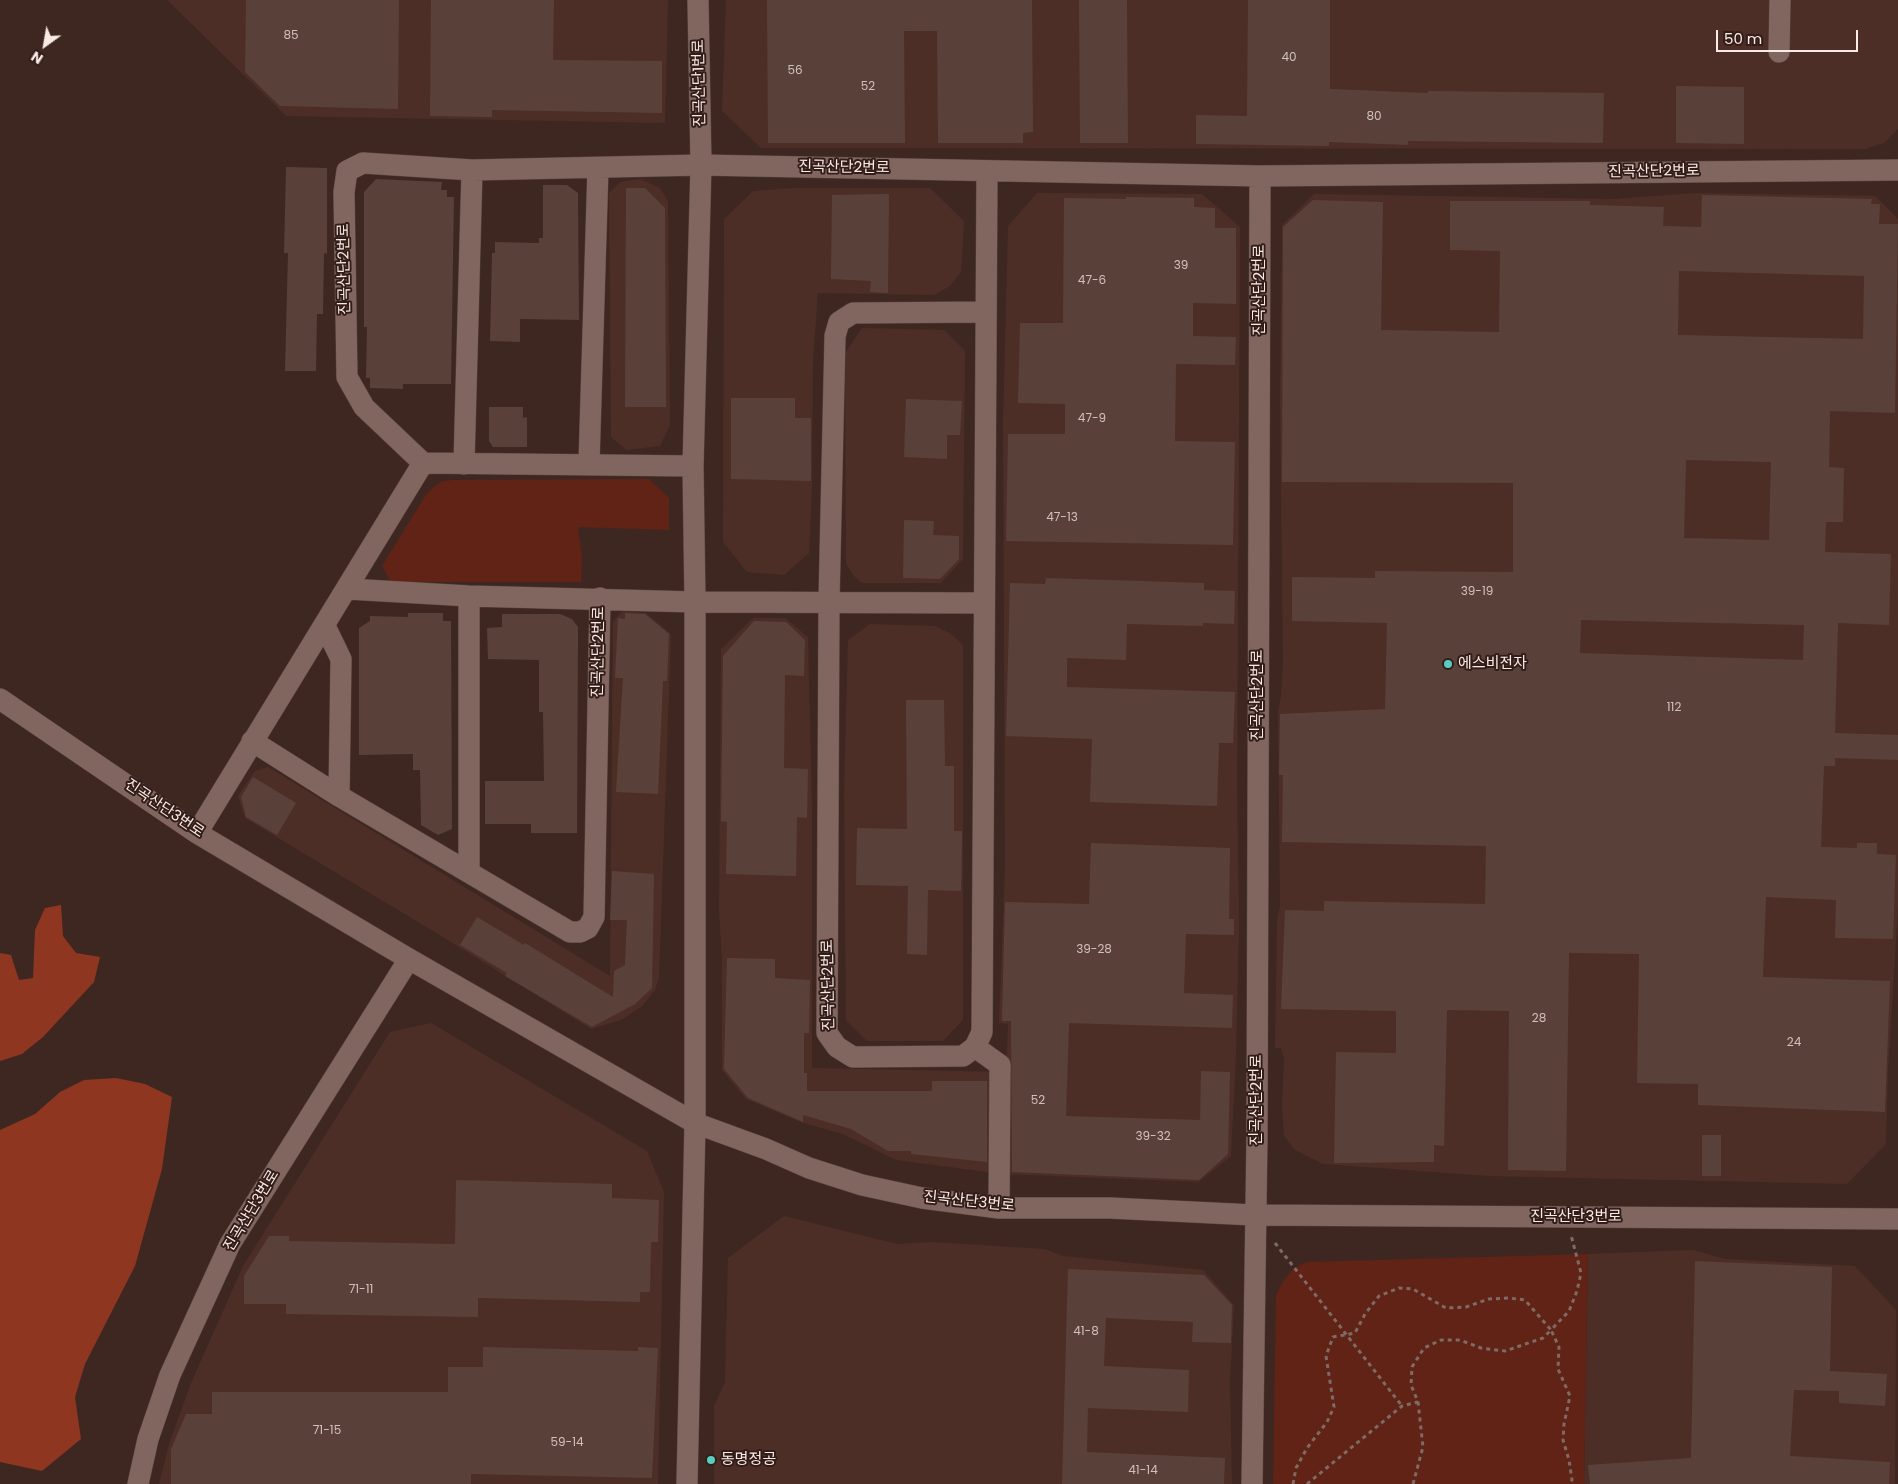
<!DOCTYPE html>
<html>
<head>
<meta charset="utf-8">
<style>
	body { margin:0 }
	#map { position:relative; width:1898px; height:1484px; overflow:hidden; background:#3e2721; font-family:Poppins,sans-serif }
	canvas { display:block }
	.north { position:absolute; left:20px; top:20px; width:50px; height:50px; -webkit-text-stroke:4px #331d18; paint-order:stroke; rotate:212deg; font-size:14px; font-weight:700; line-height:20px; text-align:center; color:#faeae6 }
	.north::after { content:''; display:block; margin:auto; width:18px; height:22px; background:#faeae6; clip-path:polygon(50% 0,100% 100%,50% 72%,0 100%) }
	.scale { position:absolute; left:1716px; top:30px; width:142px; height:22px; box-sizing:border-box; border:2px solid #faeae6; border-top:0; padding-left:6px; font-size:15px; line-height:18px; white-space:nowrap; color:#faeae6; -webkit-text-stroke:4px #331d18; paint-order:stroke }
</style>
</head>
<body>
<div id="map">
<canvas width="1898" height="1484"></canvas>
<div class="north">N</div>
<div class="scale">50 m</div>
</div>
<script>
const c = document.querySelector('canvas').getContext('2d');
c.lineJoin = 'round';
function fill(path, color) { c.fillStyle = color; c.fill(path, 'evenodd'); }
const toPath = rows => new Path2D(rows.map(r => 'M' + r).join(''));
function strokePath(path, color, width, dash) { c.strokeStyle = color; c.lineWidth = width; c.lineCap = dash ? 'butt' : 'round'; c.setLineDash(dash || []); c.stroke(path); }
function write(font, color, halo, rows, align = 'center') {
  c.font = font + ' Poppins,"Noto Sans KR",sans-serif'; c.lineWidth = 4; c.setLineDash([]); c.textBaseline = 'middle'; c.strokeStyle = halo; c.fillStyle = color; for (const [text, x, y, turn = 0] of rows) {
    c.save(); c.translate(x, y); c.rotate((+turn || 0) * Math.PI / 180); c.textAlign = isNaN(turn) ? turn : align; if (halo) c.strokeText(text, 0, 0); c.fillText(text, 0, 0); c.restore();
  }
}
fill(toPath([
	[167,0,668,0,665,123,286,116],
	[726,0,1898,0,1898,129,1884,143,1865,149,761,148,722,111],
	[641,179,660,188,668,201,670,425,660,446,626,450,611,437,609,193,620,182],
	[795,188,930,188,964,221,961,272,950,286,934,295,818,293,813,360,812,489,809,553,784,575,747,572,723,542,724,219,753,191],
	[1037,193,1202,194,1240,227,1237,787,1239,922,1236,1054,1231,1156,1199,1182,1003,1174,896,1160,843,1134,803,1123,746,1099,722,1070,722,959,719,909,721,649,753,618,785,618,808,637,812,807,812,1068,1006,1072,1008,1024,999,1023,1005,868,1003,423,1008,226],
	[1695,193,1875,196,1898,219,1898,908,1888,1071,1886,1144,1847,1184,1490,1176,1323,1164,1295,1150,1284,1136,1282,1107,1284,1059,1281,1048,1275,1048,1277,921,1280,905,1278,712,1281,696,1283,665,1280,403,1282,225,1314,194,1615,199],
	[862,328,944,330,965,351,963,559,941,583,862,583,854,576,846,564,845,353],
	[622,611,646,613,671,634,659,978,655,990,642,1006,623,1019,591,1029,438,934,245,818,238,796,255,771,268,767,610,976,613,622],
	[870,624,935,626,951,634,963,645,963,1020,943,1041,867,1041,846,1020,844,792,848,640],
	[431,1023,647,1151,664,1192,658,1484,159,1484,169,1444,191,1383,243,1266,390,1032],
	[784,1216,897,1244,931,1242,1045,1249,1063,1256,1203,1270,1234,1305,1230,1381,1232,1484,714,1484,714,1406,725,1382,728,1258],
	[1693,1250,1725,1259,1855,1266,1896,1310,1895,1484,1584,1484,1588,1254]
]), '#4c2e27');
fill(toPath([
	[649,479,669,498,669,530,578,527,582,557,581,582,391,582,382,566,427,493,440,482,452,480],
	[1588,1254,1584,1484,1273,1484,1276,1295,1283,1281,1294,1268,1307,1262]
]), '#602315');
fill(toPath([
	[61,905,63,936,76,953,100,957,94,982,43,1037,22,1054,0,1061,0,953,11,955,19,980,33,978,35,930,45,908],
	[116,1078,145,1084,172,1097,162,1169,135,1266,85,1364,75,1397,81,1439,42,1471,0,1462,0,1130,35,1114,60,1092,84,1080]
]), '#8e3620');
fill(toPath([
	[246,0,399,0,398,109,280,106,245,72],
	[431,0,554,0,553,60,662,61,662,113,492,110,492,117,430,116],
	[767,0,1032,0,1033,132,1023,133,1023,143,938,143,937,31,904,31,905,143,768,143],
	[1079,0,1127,0,1128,143,1080,143],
	[1248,0,1330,0,1330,89,1428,93,1428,91,1604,93,1603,143,1408,141,1408,145,1329,142,1329,146,1196,144,1196,115,1247,116],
	[1676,86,1744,87,1744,144,1676,143],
	[286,167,327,168,327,254,324,253,323,314,317,314,316,371,285,371,288,253,284,253],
	[376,179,442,182,441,190,447,190,447,197,454,197,451,384,403,384,403,389,370,388,370,378,366,378,367,327,364,327,364,192],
	[543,185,567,185,578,193,579,320,520,319,520,342,490,341,492,253,495,253,495,242,539,243,539,238,543,238],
	[626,188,645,188,665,208,666,407,625,407],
	[889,194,888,293,870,292,871,281,831,279,832,195],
	[1702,195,1872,199,1871,204,1880,204,1879,224,1898,224,1895,413,1830,411,1829,467,1844,468,1843,522,1826,522,1825,552,1891,554,1889,625,1838,623,1835,733,1898,735,1898,760,1835,758,1835,766,1824,766,1821,847,1857,848,1857,843,1877,843,1877,854,1896,855,1893,939,1835,938,1836,900,1766,897,1763,977,1890,981,1885,1112,1698,1105,1698,1084,1637,1083,1639,954,1569,953,1566,1171,1508,1170,1509,1011,1447,1010,1444,1146,1434,1145,1434,1162,1334,1163,1336,1052,1396,1053,1396,1011,1281,1009,1285,910,1324,911,1324,901,1485,904,1486,846,1282,842,1283,775,1279,775,1280,714,1385,709,1387,623,1292,621,1292,577,1375,578,1375,571,1513,572,1513,483,1282,482,1283,227,1313,200,1383,202,1381,330,1499,332,1500,251,1450,250,1450,201,1590,201,1590,205,1664,207,1663,226,1701,227],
	[1679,271,1864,276,1863,339,1678,335],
	[1686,460,1771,462,1769,540,1684,538],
	[1581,620,1804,625,1803,660,1580,653],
	[1126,197,1194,198,1194,207,1215,208,1215,228,1236,228,1236,304,1193,303,1193,336,1236,337,1235,365,1176,364,1175,441,1235,442,1233,545,1006,541,1008,434,1065,434,1065,404,1018,403,1020,323,1063,323,1064,198,1126,199],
	[731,398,795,398,795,418,811,418,811,481,731,479],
	[906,399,962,401,960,435,947,435,947,459,904,457],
	[489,407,523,407,523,418,527,417,527,447,493,447,489,441],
	[904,520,934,521,933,535,959,536,959,559,940,579,903,578],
	[1046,578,1204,583,1204,590,1235,591,1234,624,1203,623,1203,626,1127,624,1126,660,1067,658,1067,687,1235,692,1233,743,1219,743,1217,806,1090,802,1092,739,1006,736,1010,583,1045,584],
	[408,613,443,613,443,621,451,621,452,829,438,835,421,825,420,770,413,770,413,754,359,755,359,628,370,621,370,616,408,617],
	[625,613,645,614,669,634,667,681,663,681,658,794,616,792,623,678,615,678,618,618,625,619],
	[502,614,560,614,572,619,578,627,577,833,531,833,531,824,485,824,485,781,544,781,543,712,539,712,539,660,488,659,487,628,502,627],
	[754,621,786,622,805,640,804,676,785,675,784,768,808,769,807,818,797,817,796,876,726,874,727,822,721,821,723,656],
	[906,700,944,700,945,766,954,766,954,831,962,831,961,891,928,890,927,955,907,954,908,886,856,885,857,828,907,829],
	[253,777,296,803,277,835,246,817,241,797],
	[1091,843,1230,848,1229,919,1234,919,1234,935,1186,934,1184,993,1233,995,1232,1028,1069,1023,1066,1116,1200,1120,1201,1071,1230,1072,1228,1154,1199,1180,1012,1172,1011,1021,1002,1021,1005,902,1089,904],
	[612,871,654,874,652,988,635,1004,592,1027,505,976,507,973,460,945,477,917,524,945,525,943,613,997,614,971,625,965,627,920,610,920],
	[727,958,775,959,775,978,810,980,809,1033,804,1033,804,1073,807,1073,807,1091,932,1091,932,1081,987,1081,987,1162,911,1154,911,1151,888,1151,851,1129,803,1115,803,1122,748,1098,724,1069],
	[1702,1135,1721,1135,1721,1176,1702,1176],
	[456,1180,612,1184,612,1198,659,1200,658,1242,651,1242,650,1292,640,1292,640,1302,478,1298,478,1317,286,1314,286,1304,244,1304,244,1276,269,1236,289,1236,289,1241,455,1244],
	[1695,1261,1832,1267,1830,1371,1887,1374,1885,1406,1839,1403,1839,1391,1794,1390,1790,1456,1890,1462,1889,1484,1590,1484,1588,1465,1691,1458],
	[1068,1269,1204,1275,1232,1305,1231,1343,1192,1342,1193,1322,1106,1318,1104,1366,1189,1370,1188,1412,1088,1408,1087,1452,1225,1458,1224,1484,1062,1484],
	[483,1347,638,1351,638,1347,658,1348,652,1478,471,1474,471,1484,171,1484,171,1449,186,1414,212,1414,212,1392,448,1392,448,1367,483,1367]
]), '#59413a');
const minor = toPath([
	[1779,52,1780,0],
	[985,312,853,313,839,322,835,336,829,601,827,1033,837,1047,853,1057,963,1056,975,1047,982,1032,987,171],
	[589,463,598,168],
	[464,464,472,170],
	[693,466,423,463,364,407,347,377,344,192,347,171,363,163,472,170,701,165,1260,176,1898,170],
	[348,589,469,596,695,602,984,603],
	[469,596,469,872],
	[325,626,341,659,339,796],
	[0,699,197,833,409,959,695,1123,766,1149,809,1168,862,1185,922,1198,999,1208,1110,1208,1254,1215,1898,1219],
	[252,741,339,796,570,932,580,932,588,928,594,917,600,598],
	[197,833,423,463],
	[975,1047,1000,1065,999,1208],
	[138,1484,148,1439,170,1375,230,1244,409,959],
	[687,1484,695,1123,695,602,693,466,701,165,698,0],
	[1252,1484,1257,1136,1260,176]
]);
strokePath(minor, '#57443f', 22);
strokePath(toPath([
	[1275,1243,1402,1406],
	[1293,1484,1296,1468,1307,1448,1327,1422,1334,1407,1326,1356,1333,1337,1355,1333,1365,1314,1379,1296,1399,1288,1413,1289,1446,1308,1466,1307,1489,1299,1509,1298,1525,1300,1551,1330,1569,1311,1577,1291,1581,1273,1571,1235],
	[1307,1484,1402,1406,1418,1402],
	[1413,1484,1423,1447,1418,1402,1411,1385,1412,1367,1424,1348,1441,1340,1460,1340,1481,1348,1505,1351,1543,1338,1551,1330,1559,1347,1558,1369,1570,1396,1564,1424,1563,1440,1569,1460,1572,1480,1570,1484]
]), '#7f6b65', 3, [4, 4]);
strokePath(minor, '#81665f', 21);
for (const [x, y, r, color] of [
	[1448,664,5,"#58cec0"],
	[711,1460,5,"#58cec0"]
]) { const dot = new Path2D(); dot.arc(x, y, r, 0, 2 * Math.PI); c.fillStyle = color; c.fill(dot); strokePath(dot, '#331d18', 2); }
write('12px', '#d2c0bb', null, [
	["85",291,36],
	["40",1289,58],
	["56",795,71],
	["52",868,87],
	["80",1374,117],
	["39",1181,266],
	["47-6",1092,281],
	["47-9",1092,419],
	["47-13",1062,518],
	["39-19",1477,592],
	["112",1674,708],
	["39-28",1094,950],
	["28",1539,1019],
	["24",1794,1043],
	["52",1038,1101],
	["39-32",1153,1137],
	["71-11",361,1290],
	["41-8",1086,1332],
	["71-15",327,1431],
	["59-14",567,1443],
	["41-14",1143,1471]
]);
write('15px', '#faeae6', '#331d18', [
	["진곡산단1번로",700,83,-91],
	["진곡산단2번로",844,168,1],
	["진곡산단2번로",1654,172,-1],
	["진곡산단2번로",345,269,-91],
	["진곡산단2번로",1260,290,-90],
	["진곡산단2번로",599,652,-89],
	["진곡산단2번로",1258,695,-90],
	["진곡산단3번로",164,809,34],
	["진곡산단2번로",829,985,-91],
	["진곡산단2번로",1257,1100,-90],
	["진곡산단3번로",969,1202,6],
	["진곡산단3번로",252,1211,-59],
	["진곡산단3번로",1576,1217]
]);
write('15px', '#faeae6', '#331d18', [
	["에스비전자",1458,664],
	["동명정공",721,1460]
], 'left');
</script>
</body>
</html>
